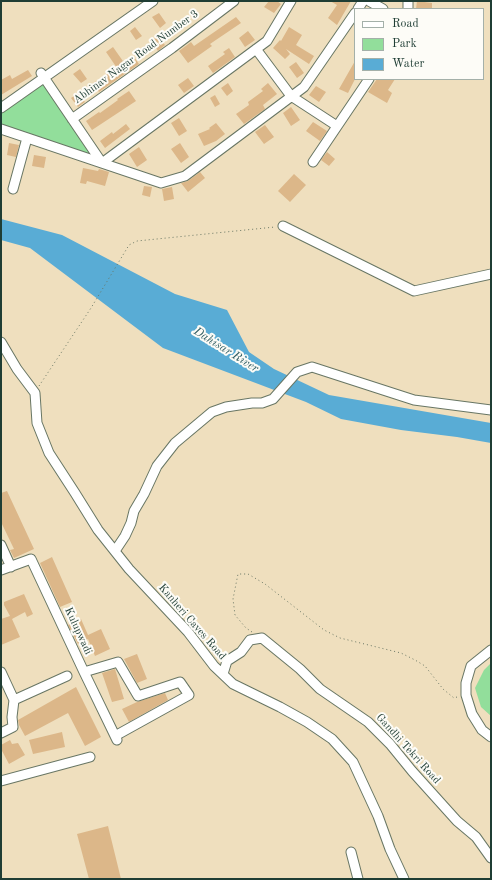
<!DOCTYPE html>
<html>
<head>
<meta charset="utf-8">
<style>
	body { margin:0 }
	#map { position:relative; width:492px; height:880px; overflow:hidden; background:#efdfbe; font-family:"Old Standard TT",serif }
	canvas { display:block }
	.frame { position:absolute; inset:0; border:2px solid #1f3d34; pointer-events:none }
	.legend { position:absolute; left:354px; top:8px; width:130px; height:72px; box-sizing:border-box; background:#fdfcf7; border:1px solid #a4b0a9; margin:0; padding:5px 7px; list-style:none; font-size:12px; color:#1f3d34 }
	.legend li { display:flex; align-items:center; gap:8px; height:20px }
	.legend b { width:20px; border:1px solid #a4b0a9 }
</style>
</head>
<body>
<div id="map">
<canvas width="492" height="880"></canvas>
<div class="frame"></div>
<ul class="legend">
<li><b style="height:5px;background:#fff"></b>Road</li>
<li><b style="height:11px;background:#92de9b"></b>Park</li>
<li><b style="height:11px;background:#59acd5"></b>Water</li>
</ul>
</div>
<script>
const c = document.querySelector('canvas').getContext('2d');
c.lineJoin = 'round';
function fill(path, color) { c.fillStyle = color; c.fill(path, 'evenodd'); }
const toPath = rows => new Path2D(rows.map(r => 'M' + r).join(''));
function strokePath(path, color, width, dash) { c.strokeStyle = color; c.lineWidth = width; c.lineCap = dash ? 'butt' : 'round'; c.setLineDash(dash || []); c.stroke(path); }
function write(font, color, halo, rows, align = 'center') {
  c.font = font + ' "Old Standard TT",serif'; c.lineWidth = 4; c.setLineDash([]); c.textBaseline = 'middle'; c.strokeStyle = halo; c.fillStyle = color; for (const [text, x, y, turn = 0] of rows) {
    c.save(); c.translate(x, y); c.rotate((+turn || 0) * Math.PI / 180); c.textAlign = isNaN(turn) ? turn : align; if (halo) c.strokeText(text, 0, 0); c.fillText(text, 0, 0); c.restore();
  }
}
fill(toPath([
	[43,83,90,154,1,124,1,113],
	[491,663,491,716,481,707,475,688,484,670]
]), '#92de9b');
fill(toPath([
	[1,219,62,235,175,294,227,310,249,352,274,369,329,395,491,423,491,443,457,437,401,430,341,419,306,402,163,348,30,248,1,240]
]), '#59acd5');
fill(toPath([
	[269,1,277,1,281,4,274,13,264,7],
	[330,1,351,1,337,25,328,18,337,5],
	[417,1,432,3,432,9,416,9],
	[159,13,166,23,160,28,152,17],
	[236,17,241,23,210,44,212,46,188,63,179,51,191,42,194,46],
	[135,27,142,36,136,40,130,31],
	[289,27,302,35,296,45,314,56,309,64,286,49,290,54,285,59,273,48,280,40,281,41],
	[248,31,255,40,245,47,239,38],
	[158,36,165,45,158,51,151,41],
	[113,47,125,64,134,57,139,64,99,92,93,83,117,68,106,52],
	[229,48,235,57,213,73,208,66,225,54,223,52],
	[355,61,355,79,348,93,339,89],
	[296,62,304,73,297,78,289,67],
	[80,69,87,79,81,83,73,74],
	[28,70,32,76,1,95,1,80,10,75,12,79],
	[188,78,194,86,184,93,178,85],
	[377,79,395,79,388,90,392,93,387,103,368,92],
	[228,83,233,91,227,96,221,88],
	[268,83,277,94,263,105,265,109,244,124,236,114,249,105,248,102,263,91,261,89],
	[316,86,326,92,319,102,309,95],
	[129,91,136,101,92,130,86,121,99,112,100,113,118,100,117,99],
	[79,93,85,102,78,107,71,98],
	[215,95,220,104,215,107,210,98],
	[291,107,300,120,291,126,283,113],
	[179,118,187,131,179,136,171,123],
	[313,122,327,131,320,141,306,131],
	[216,123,225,134,216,141,204,146,198,134,210,129,209,128],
	[126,124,130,129,105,148,100,141,112,132,113,134],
	[265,125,274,137,264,144,255,132],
	[9,143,19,145,16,157,7,155],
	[180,143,189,157,181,163,171,149],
	[139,147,147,160,137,167,129,154],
	[327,152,335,159,329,166,321,160],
	[34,155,46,157,44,168,32,166],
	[83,168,98,171,99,169,109,172,105,186,87,181,86,184,80,183],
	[200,172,205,178,188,192,181,183,188,181],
	[294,174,306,185,290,202,278,191],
	[144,186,152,187,150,197,142,195],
	[172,187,174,199,164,201,162,189],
	[7,491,34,549,14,558,10,550,14,549,1,522,1,493],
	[52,557,72,602,60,607,40,563],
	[24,594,33,614,27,617,25,612,12,619,20,637,1,645,1,619,10,616,4,605,4,602],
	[81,619,88,635,101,629,110,649,95,656,88,639,78,644,68,625],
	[137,654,147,679,137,683,124,659],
	[115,669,124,699,112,702,102,673],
	[76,687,101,737,85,746,68,713,25,736,19,725,18,720],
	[165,693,168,700,129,722,122,709,137,702],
	[62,732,65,747,33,754,29,740],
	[10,740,12,744,18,743,25,755,9,764,1,749,1,745],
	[108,826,121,879,89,879,77,834]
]), '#dcb789');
const minor = toPath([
	[369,1,383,9],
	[358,9,363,1],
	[408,9,408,1],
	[256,49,291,96,337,126],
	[41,73,102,163,267,41,291,1],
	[1,108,153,1],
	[72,119,172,48,234,1],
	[1,129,161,183,185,176,304,87,355,13],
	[313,162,369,79],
	[13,189,27,138],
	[283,226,414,291,491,274],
	[1,342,17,369,35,393,37,423,49,453,75,493,98,530,129,569,188,632,214,666,233,684,280,707,307,722,332,739,353,762,378,816,390,849,404,879],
	[1,545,11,567],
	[115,551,125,536,131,523,134,511,144,494,157,466,175,443,212,412,226,407,252,403,262,403,273,399,297,372,312,367,414,400,491,410],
	[1,570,31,559,84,672,117,740],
	[491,650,471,666,466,683,466,695,472,714,482,730,491,737],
	[1,672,14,700,67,676],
	[84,672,118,662,138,696,180,682,189,695,115,736],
	[223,674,227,661,241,652,250,640,262,638,300,669,320,689,368,722,390,744,412,771,457,821,476,837,491,858],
	[1,733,13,727,12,717,14,700],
	[1,781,90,757],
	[351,852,358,879]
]);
strokePath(minor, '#687664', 11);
strokePath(toPath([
	[39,386,91,308,129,245,137,241,275,227],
	[252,632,246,628,235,615,233,599,238,574,248,574,265,584,324,630,340,638,401,653,415,660,425,666,443,689,454,698,457,697]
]), '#687664', 1, [1, 3]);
strokePath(minor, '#fff', 9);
write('11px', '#1f3d34', '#fdfcf7', [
	["Abhinav Nagar Road Number 3",136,57,-36],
	["Kanheri Caves Road",192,622,49],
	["Kulupwadi",78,631,65],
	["Gandhi Tekri Road",408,749,48]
]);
write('italic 12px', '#305e64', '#fdfcf7', [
	["Dahisar River",226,350,32]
]);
</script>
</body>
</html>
